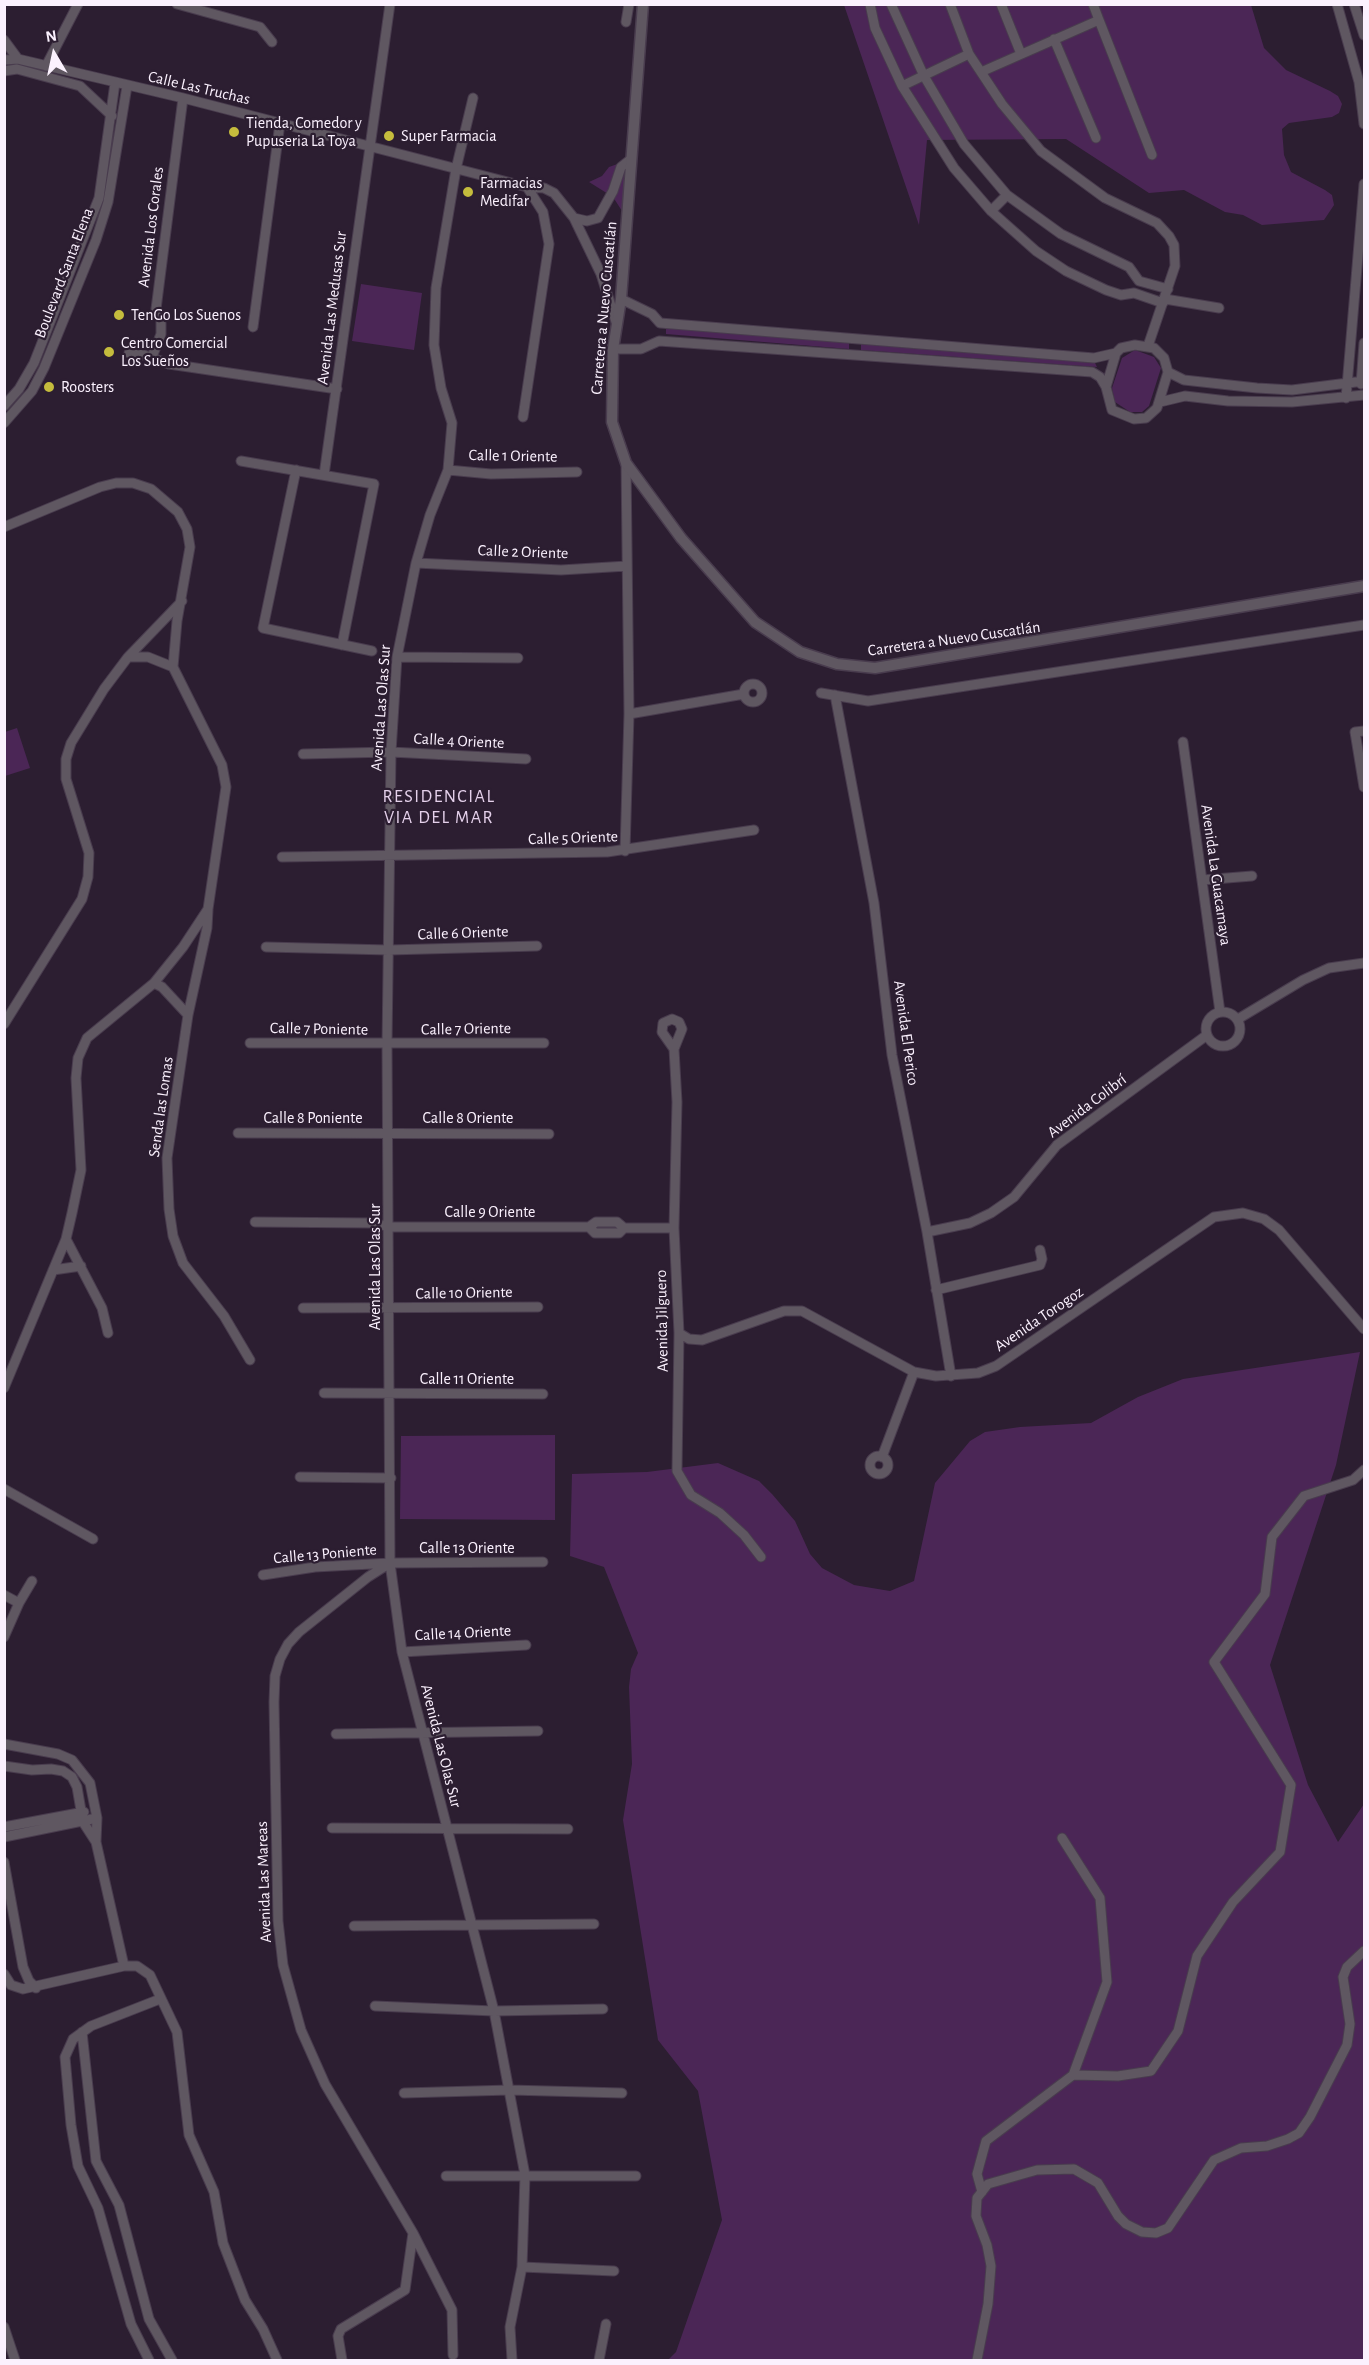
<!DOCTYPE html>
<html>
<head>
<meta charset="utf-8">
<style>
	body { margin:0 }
	#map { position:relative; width:1369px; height:2365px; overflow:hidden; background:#2c1e31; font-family:"Alegreya Sans",sans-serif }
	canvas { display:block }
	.frame { position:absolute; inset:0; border:6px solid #fbf1fe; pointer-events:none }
	.north { position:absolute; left:24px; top:24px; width:60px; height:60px; -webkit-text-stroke:4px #2c1e31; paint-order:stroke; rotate:351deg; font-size:16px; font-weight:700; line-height:24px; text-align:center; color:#fbf1fe }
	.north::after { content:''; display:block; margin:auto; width:21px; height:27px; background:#fbf1fe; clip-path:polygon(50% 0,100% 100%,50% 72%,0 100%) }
</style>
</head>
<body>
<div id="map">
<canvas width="1369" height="2365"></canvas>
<div class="frame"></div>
<div class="north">N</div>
</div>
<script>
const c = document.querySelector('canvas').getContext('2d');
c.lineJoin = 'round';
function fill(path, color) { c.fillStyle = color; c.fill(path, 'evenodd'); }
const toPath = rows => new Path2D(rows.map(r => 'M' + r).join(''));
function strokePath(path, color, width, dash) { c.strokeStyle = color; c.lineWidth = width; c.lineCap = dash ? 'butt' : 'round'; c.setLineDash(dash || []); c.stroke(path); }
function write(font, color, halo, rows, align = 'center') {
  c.font = font + ' "Alegreya Sans",sans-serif'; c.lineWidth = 4.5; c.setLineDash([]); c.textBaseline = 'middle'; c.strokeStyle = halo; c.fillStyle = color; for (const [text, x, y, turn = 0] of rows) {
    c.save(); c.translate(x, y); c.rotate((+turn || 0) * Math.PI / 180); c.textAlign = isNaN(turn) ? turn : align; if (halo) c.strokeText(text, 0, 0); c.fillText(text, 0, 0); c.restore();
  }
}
fill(toPath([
	[844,5,1251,5,1264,48,1286,70,1330,91,1338,96,1342,104,1339,113,1332,117,1289,123,1282,129,1284,155,1291,172,1325,190,1332,195,1334,205,1324,220,1262,225,1243,215,1225,212,1184,190,1149,193,1066,139,927,140,919,225],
	[626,161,622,211,613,197,589,182,602,176,609,167],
	[361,284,422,293,414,350,352,341],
	[666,328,849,343,849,349,666,334],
	[861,344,1095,363,1097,367,861,350],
	[1135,350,1154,357,1161,368,1149,406,1142,412,1130,412,1115,402,1112,388,1122,358],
	[17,728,30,768,5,776,5,732],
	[1360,1352,1336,1465,1270,1665,1308,1785,1338,1842,1364,1804,1364,2360,668,2360,676,2352,722,2220,698,2091,658,2040,623,1820,632,1764,629,1687,631,1669,638,1653,604,1567,570,1556,572,1474,647,1472,718,1463,759,1481,772,1494,795,1521,810,1554,822,1568,854,1585,890,1591,914,1581,935,1483,970,1441,985,1432,1020,1427,1091,1423,1138,1397,1183,1379],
	[555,1435,555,1520,400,1519,401,1436]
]), '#4b2656');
const minor = toPath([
	[177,4,260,27,272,42],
	[870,4,875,28,902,86,954,168,991,211,1036,251,1066,271,1106,290,1121,295,1134,293,1163,303],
	[891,4,924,76,964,144,1007,195,1061,234,1129,267,1139,281,1168,289],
	[950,4,969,54,1002,104,1041,151,1105,198,1157,223,1169,236,1174,245,1175,266,1148,346],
	[1001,4,1021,54],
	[1337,4,1359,82,1364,124],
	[1354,4,1364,35],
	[1099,20,1152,155],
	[626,22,629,4],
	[1054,39,1096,138],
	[4,40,18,59],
	[4,60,18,59,183,98,527,187,543,212,549,244,523,417],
	[46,66,78,4],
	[4,71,17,69,80,86,112,116],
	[981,72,1099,20,1093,4],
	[902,86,969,54],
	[473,98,456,169,436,288,434,345,441,388,452,423,448,470,430,515,416,563,397,657,391,752,387,1045,390,1563,402,1652,494,2011,525,2175,522,2267,510,2327,512,2360],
	[527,187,544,188,554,193,574,218,601,274,616,322],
	[991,211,1007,195],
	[574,218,587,221,598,218,613,191,621,167,631,159],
	[621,299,652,314,660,323,1094,358,1116,353],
	[1165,299,1219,308],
	[253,327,280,123],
	[1135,345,1154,348,1164,358,1168,372,1157,408,1146,418,1134,419,1112,410,1106,387,1116,353,1121,348,1135,345],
	[613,349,641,349,659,341,1092,372,1100,377,1106,387],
	[129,353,141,354,169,364,337,389],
	[152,357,161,334,161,320,156,309,183,98],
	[1168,372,1184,380,1257,388,1292,390,1364,381],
	[1361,384,1364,343],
	[1346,398,1364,184],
	[1160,402,1185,396,1228,401,1292,402,1364,395],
	[4,406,19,389,34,363,99,198,115,83],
	[4,423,32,391,44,368,96,240,108,202,127,86],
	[241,461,374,484,342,645],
	[296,470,263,628,372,651],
	[448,470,491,474,577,472],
	[324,475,390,4],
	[4,527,100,487,116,483,133,483,151,489,178,512,187,529,190,547,177,621,173,667,222,765,226,787,208,909,183,947,154,983,87,1038,78,1058,76,1078,81,1170,72,1213,66,1239,4,1388],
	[416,563,561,570,627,566],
	[128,657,182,601],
	[397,657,518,658],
	'744 693a9 9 0 1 1 18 0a9 9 0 1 1-18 0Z',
	[821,693,868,701,1364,625],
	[835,695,874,903,892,1055,927,1232,951,1376],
	[629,714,744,694],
	[1364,731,1355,732,1364,787],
	[1183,742,1220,1012],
	[303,754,391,752,526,759],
	[625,851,629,714,626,463],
	[282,857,607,852,754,830],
	[1202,880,1252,876],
	[208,910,207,928,188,1015,167,1158,169,1209,173,1236,183,1263,224,1316,250,1360],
	[266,947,389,950,537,946],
	[154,983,162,987,188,1015],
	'1206 1029a17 17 0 1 1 34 0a17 17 0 1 1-34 0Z',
	[1238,1019,1303,980,1329,968,1364,963],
	[4,1024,82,899,88,877,89,853,66,779,66,759,71,743,104,689,128,657,148,657,173,667],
	[250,1043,544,1043],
	[674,1049,662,1032,663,1023,672,1019,679,1022,682,1029,674,1049,677,1102,674,1228,679,1333,677,1471,691,1495,720,1513,744,1535,761,1557],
	[238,1133,549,1134],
	[255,1222,372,1223,390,1227,589,1227,596,1222,617,1222,624,1228,674,1228],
	[589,1227,595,1233,619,1233,624,1228],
	[927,1232,970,1223,991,1213,1014,1197,1057,1145,1207,1035],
	[66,1239,102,1308,108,1333],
	[53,1270,81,1266],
	[936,1290,1040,1265,1042,1259,1040,1250],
	[303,1308,538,1307],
	[679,1333,689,1339,702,1340,784,1311,802,1311,914,1372,936,1376,978,1373,996,1366,1214,1217,1243,1213,1264,1219,1279,1230,1364,1329],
	[324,1393,543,1394],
	'870 1465a9 9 0 1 1 18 0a9 9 0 1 1-18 0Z',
	[882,1457,914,1372],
	[300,1477,391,1478],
	[4,1489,93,1539],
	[390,1563,368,1577,299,1632,288,1644,280,1659,275,1676,274,1702,278,1921,283,1965,301,2030,325,2084,413,2233,452,2310,453,2355],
	[263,1575,315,1567,390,1563,543,1562],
	[4,1595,19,1603],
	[4,1637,19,1603,32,1581],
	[402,1652,526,1645],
	[336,1734,538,1731],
	[4,1744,58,1754,72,1760,90,1783,97,1818,96,1842,124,1966],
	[4,1766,32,1770,51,1769,63,1771,72,1777,77,1787,83,1822,96,1842],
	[4,1827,84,1812],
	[332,1828,568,1829],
	[4,1837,97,1818],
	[4,1862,23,1967,29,1981,36,1988],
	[354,1926,594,1924],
	[4,1974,11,1985,23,1989,124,1966,137,1966,150,1975,177,2032,189,2135,214,2192,223,2243,245,2300,263,2329,277,2360],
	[375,2006,494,2011,603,2009],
	[82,2032,96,2161,119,2205,149,2319,172,2360],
	[1073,2075,1118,2076,1151,2071,1178,2031,1197,1956,1233,1902,1280,1852,1291,1785,1214,1662,1265,1594,1272,1537,1304,1496,1353,1480,1364,1470],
	[404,2093,510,2090,622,2093],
	[446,2176,636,2176],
	[982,2192,977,2174,986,2141,1073,2075,1107,1982,1100,1898,1062,1838],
	[522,2267,614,2271],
	[4,2327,15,2360],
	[149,2360,131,2324,98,2208,78,2166,71,2125,65,2057,73,2039,91,2026,160,1999],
	[342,2360,338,2336,341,2329,405,2290,413,2233],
	[599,2360,606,2324],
	[977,2360,988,2304,991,2266,987,2245,976,2216,977,2198,988,2184,1037,2170,1074,2169,1098,2183,1118,2216,1126,2224,1142,2232,1156,2233,1168,2228,1214,2160,1241,2148,1267,2146,1288,2139,1299,2133,1310,2117,1347,2045,1350,2024,1343,1977,1347,1967,1364,1951]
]);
const tertiary = toPath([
	[643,4,621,299,613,349,612,422,626,463,681,538,755,622,800,652,837,664,875,668,1364,586]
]);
strokePath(minor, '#493c4e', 11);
strokePath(tertiary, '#493c4e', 13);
strokePath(minor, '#5f5761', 9);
strokePath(tertiary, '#5f5761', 10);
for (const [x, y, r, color] of [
	[234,132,6,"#c5bc3d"],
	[389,136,6,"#c5bc3d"],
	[468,192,6,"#c5bc3d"],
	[119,315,6,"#c5bc3d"],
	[109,352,6,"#c5bc3d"],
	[49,387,6,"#c5bc3d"]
]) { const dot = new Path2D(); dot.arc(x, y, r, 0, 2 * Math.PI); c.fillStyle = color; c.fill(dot); strokePath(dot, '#2c1e31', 2); }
write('16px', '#fbf1fe', '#2c1e31', [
	["Calle Las Truchas",199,88,13],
	["Avenida Los Corales",151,227,-83],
	["Boulevard Santa Elena",64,273,-69],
	["Avenida Las Medusas Sur",332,308,-83],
	["Carretera a Nuevo Cuscatlán",604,308,-85],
	["Calle 1 Oriente",513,456,1],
	["Calle 2 Oriente",523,552,2],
	["Carretera a Nuevo Cuscatlán",954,639,-8],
	["Avenida Las Olas Sur",381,708,-86],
	["Calle 4 Oriente",459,741,3],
	["Calle 5 Oriente",573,838,-2],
	["Avenida La Guacamaya",1216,875,82],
	["Calle 6 Oriente",463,933,-2],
	["Calle 7 Poniente",319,1029,1],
	["Calle 7 Oriente",466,1029,-1],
	["Avenida El Perico",906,1033,82],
	["Avenida Colibrí",1087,1106,-37],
	["Senda las Lomas",161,1107,-82],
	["Calle 8 Poniente",313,1118],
	["Calle 8 Oriente",468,1118],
	["Calle 9 Oriente",490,1212],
	["Avenida Las Olas Sur",375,1267,-90],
	["Calle 10 Oriente",464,1293,-1],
	["Avenida Torogoz",1039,1319,-34],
	["Avenida Jilguero",662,1321,-91],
	["Calle 11 Oriente",467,1379],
	["Calle 13 Oriente",467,1548],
	["Calle 13 Poniente",325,1554,-5],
	["Calle 14 Oriente",463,1633,-3],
	["Avenida Las Olas Sur",441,1746,76],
	["Avenida Las Mareas",264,1882,-92]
]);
write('16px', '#fbf1fe', '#2c1e31', [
	["Tienda, Comedor y",246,123],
	["Pupuseria La Toya",246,141],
	["Super Farmacia",401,136],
	["Farmacias",480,183],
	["Medifar",480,201],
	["TenGo Los Suenos",131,315],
	["Centro Comercial",121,343],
	["Los Sueños",121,361],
	["Roosters",61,387]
], 'left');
c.letterSpacing = '1.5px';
write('18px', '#e5d1eb', '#2c1e31', [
	["RESIDENCIAL",439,797],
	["VIA DEL MAR",439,818]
]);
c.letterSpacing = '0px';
</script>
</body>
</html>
